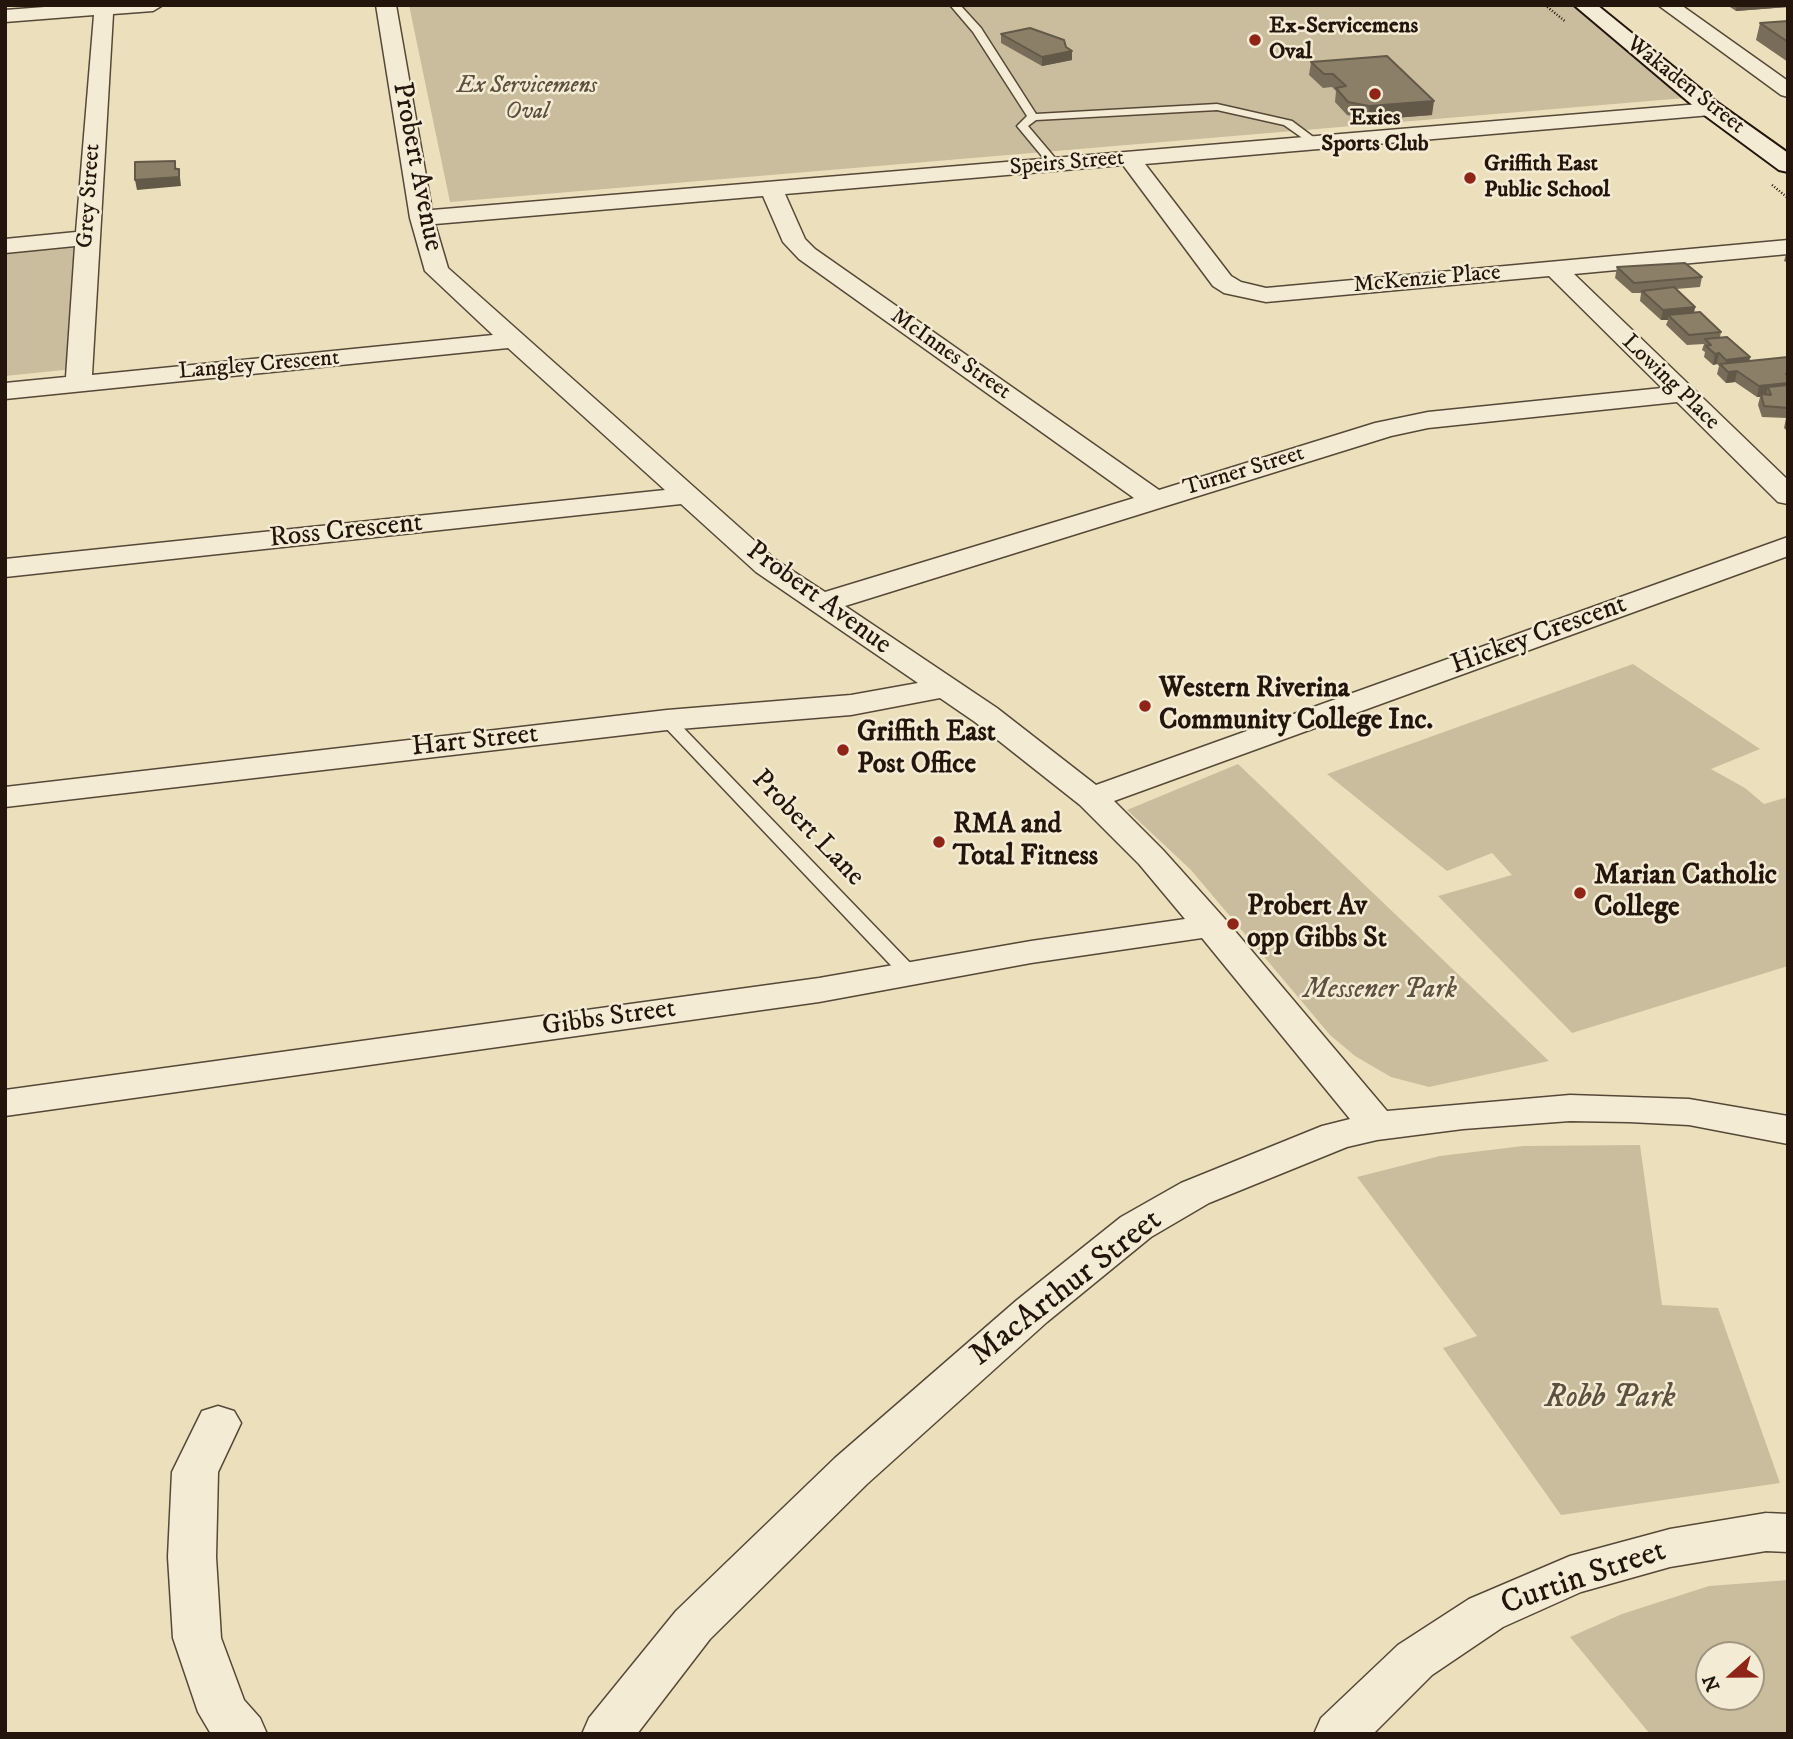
<!DOCTYPE html>
<html>
<head>
<meta charset="utf-8">
<style>
	body { margin:0 }
	#map { position:relative; width:1793px; height:1739px; overflow:hidden; background:#ece0bc; font-family:"IM FELL DW Pica",serif }
	canvas { display:block }
	.frame { position:absolute; inset:0; border:7px solid #24150c; pointer-events:none }
	.north { position:absolute; left:1695px; top:1641px; width:70px; height:70px; box-sizing:border-box; background:#f3ebd3; border:2px solid #a09583; border-radius:50%; rotate:249deg; font-size:19px; font-weight:700; line-height:28px; text-align:center; color:#24150c }
	.north::after { content:''; display:block; margin:auto; width:24px; height:32px; background:#8f2418; clip-path:polygon(50% 0,100% 100%,50% 72%,0 100%) }
</style>
</head>
<body>
<div id="map">
<canvas width="1793" height="1739"></canvas>
<div class="frame"></div>
<div class="north">N</div>
</div>
<script>
const c = document.querySelector('canvas').getContext('2d');
c.lineJoin = 'round';
function fill(path, color) { c.fillStyle = color; c.fill(path, 'evenodd'); }
const toPath = rows => new Path2D(rows.map(r => 'M' + r).join(''));
function strokePath(path, color, width, dash) { c.strokeStyle = color; c.lineWidth = width; c.lineCap = dash ? 'butt' : 'round'; c.setLineDash(dash || []); c.stroke(path); }
function write(font, color, halo, rows, align = 'center') {
  c.font = font + ' "IM FELL DW Pica",serif'; c.lineWidth = 5; c.setLineDash([]); c.textBaseline = 'middle'; c.strokeStyle = halo; c.fillStyle = color; for (const [text, x, y, turn = 0] of rows) {
    c.save(); c.translate(x, y); c.rotate((+turn || 0) * Math.PI / 180); c.textAlign = isNaN(turn) ? turn : align; if (halo) c.strokeText(text, 0, 0); c.fillText(text, 0, 0); c.restore();
  }
}
fill(toPath([
	[409,5,1584,5,1697,97,450,202],
	[87,235,74,369,5,376,5,242],
	[1633,664,1760,749,1711,769,1745,788,1764,804,1788,797,1788,966,1572,1033,1438,896,1512,875,1492,853,1447,871,1327,774],
	[1238,764,1549,1061,1429,1087,1391,1077,1355,1056,1330,1035,1191,870,1127,810],
	[1640,1145,1662,1305,1718,1308,1780,1483,1561,1515,1443,1348,1477,1336,1357,1177,1440,1156,1523,1146],
	[1788,1580,1788,1734,1650,1734,1570,1637,1622,1614,1709,1586],
	[1709,1655,1751,1655,1751,1697,1709,1697]
]), '#cabd9e');
const lane = toPath([
	[950,5,960,5,981,28,1036,114,1217,104,1292,121,1320,142,1311,144,1284,125,1217,110,1036,120,1028,126,1061,165,1051,167,1017,126,1027,116,973,32,950,5],
	[667,715,673,717,917,970,919,974,917,978,903,978,661,723,659,720,667,715]
]);
const street = toPath([
	[71,5,163,5,153,11,113,14,92,375,493,335,425,271,410,218,376,5,396,5,432,210,1711,103,1719,104,1722,109,1719,114,1711,115,1145,164,1231,276,1241,282,1266,288,1788,240,1788,254,1574,274,1788,480,1788,504,1778,502,1677,402,1428,428,1391,436,845,606,997,708,1096,785,1788,537,1788,556,1114,801,1163,850,1224,918,1387,1111,1570,1095,1689,1099,1788,1116,1788,1144,1689,1125,1629,1122,1570,1121,1463,1129,1377,1140,1347,1147,1209,1203,1151,1237,1047,1322,867,1484,710,1639,637,1734,582,1734,589,1718,676,1611,835,1458,1017,1300,1121,1217,1181,1183,1322,1126,1350,1119,1202,938,1031,963,819,1002,5,1116,5,1090,819,978,1031,941,1185,919,1139,864,1080,805,975,722,940,698,851,715,667,730,5,807,5,787,667,710,851,695,918,683,756,572,681,504,5,577,5,559,665,490,508,348,5,399,5,383,66,377,75,246,5,253,5,239,76,232,94,15,5,22,5,10,71,5],
	[1123,165,1213,286,1224,293,1266,302,1549,276,1662,388,1428,412,1375,423,1159,490,815,249,805,239,785,194,1123,165],
	[763,196,783,242,799,259,1134,498,825,592,776,560,448,268,435,224,763,196],
	[1658,5,1681,5,1788,81,1788,97,1781,95,1658,5],
	[218,1406,234,1411,241,1423,218,1472,216,1557,221,1638,244,1700,260,1718,267,1734,211,1734,198,1712,173,1638,168,1557,172,1472,202,1411,218,1406],
	[1766,1513,1788,1514,1788,1552,1766,1551,1670,1567,1581,1592,1503,1627,1432,1675,1373,1734,1314,1734,1321,1718,1398,1645,1469,1599,1570,1556,1670,1529,1766,1513]
]);
const secondary = toPath([
	[1574,5,1597,5,1719,104,1788,153,1788,172,1779,170,1703,114,1574,5]
]);
strokePath(lane, '#564838', 3);
strokePath(street, '#564838', 3);
strokePath(secondary, '#24150c', 4);
strokePath(toPath([
	[1545,5,1566,22],
	[1772,185,1788,198]
]), '#24150c', 2.5, [1, 2]);
fill(lane, '#f3ebd3');
fill(street, '#f3ebd3');
fill(secondary, '#f3ebd3');
fill(toPath([
	[1727,5,1788,5,1788,7,1736,11],
	[1788,21,1788,62,1756,40,1760,23],
	[1001,34,1072,60,1042,66,1001,43],
	[1311,62,1432,115,1368,120,1347,115,1335,102,1336,91,1332,87,1323,88,1309,75],
	[1788,250,1788,263,1784,261,1787,251],
	[1617,267,1702,277,1700,287,1676,289,1695,307,1694,313,1721,332,1720,337,1750,357,1749,361,1788,357,1788,432,1784,428,1786,418,1762,417,1758,405,1760,397,1757,397,1735,382,1726,383,1717,374,1719,366,1717,364,1713,365,1704,357,1705,352,1702,350,1704,344,1687,345,1666,325,1668,320,1661,320,1640,301,1641,293,1632,293,1615,278]
]), '#786d59');
fill(toPath([
	[1737,5,1788,5,1788,7,1736,11],
	[1072,51,1072,60,1042,66,1042,57],
	[1434,101,1432,115,1368,120,1369,106],
	[175,161,177,171,179,169,181,186,137,190,135,180],
	[1695,307,1693,317,1668,315,1668,320,1661,320,1663,310],
	[1719,353,1717,364,1713,365,1715,354],
	[1750,357,1748,368,1724,368,1726,360],
	[1737,371,1735,382,1726,383,1728,372],
	[1786,374,1788,374,1788,394,1768,387,1766,396,1761,394,1760,397,1757,397,1759,386]
]), '#625949');
const building = toPath([
	[1788,21,1788,42,1760,23,1788,21],
	[1030,28,1064,40,1066,47,1072,51,1042,57,1001,34,1030,28],
	[1387,56,1434,101,1369,106,1348,102,1336,88,1346,86,1333,74,1324,74,1311,62,1387,56],
	[175,161,175,169,179,169,179,177,135,180,135,162,175,161],
	[1685,263,1702,277,1634,283,1617,267,1685,263],
	[1674,287,1695,307,1663,310,1642,291,1674,287],
	[1700,312,1721,332,1689,335,1668,315,1700,312],
	[1727,337,1750,357,1726,360,1719,353,1715,354,1706,346,1711,345,1705,339,1727,337],
	[1788,357,1788,374,1786,374,1788,375,1788,383,1759,386,1737,371,1728,372,1720,364,1788,357],
	[1788,385,1788,408,1764,406,1761,394,1771,395,1768,387,1788,385]
]);
fill(building, '#8c7f68');
strokePath(building, '#625949', 2);
for (const [x, y, r, color] of [
	[1255,40,7,"#8f2418"],
	[1375,94,7,"#8f2418"],
	[1470,178,7,"#8f2418"],
	[1145,706,7,"#8f2418"],
	[843,750,7,"#8f2418"],
	[939,842,7,"#8f2418"],
	[1580,893,7,"#8f2418"],
	[1233,924,7,"#8f2418"]
]) { const dot = new Path2D(); dot.arc(x, y, r, 0, 2 * Math.PI); c.fillStyle = color; c.fill(dot); strokePath(dot, '#f3ebd3', 2.5); }
write('bold 23px', '#24150c', '#f3ebd3', [
	["Ex-Servicemens",1269,27],
	["Oval",1269,53],
	["Exies",1375,119,"center"],
	["Sports Club",1375,145,"center"],
	["Griffith East",1484,165],
	["Public School",1484,191]
], 'left');
write('23px', '#24150c', '#f3ebd3', [
	["Wakaden Street",1685,86,38],
	["Speirs Street",1067,164,-5],
	["Grey Street",90,196,-86],
	["McKenzie Place",1427,280,-5],
	["McInnes Street",950,355,35],
	["Langley Crescent",259,366,-5],
	["Lowing Place",1670,383,44],
	["Turner Street",1244,472,-17]
]);
write('italic 23px', '#5e503f', '#f3ebd3', [
	["Ex Servicemens",527,87],
	["Oval",527,113]
]);
write('28px', '#24150c', '#f3ebd3', [
	["Probert Avenue",416,167,79],
	["Ross Crescent",346,532,-6],
	["Probert Avenue",818,599,36],
	["Hickey Crescent",1539,636,-20],
	["Hart Street",475,742,-6],
	["Probert Lane",807,829,46],
	["Gibbs Street",609,1019,-8]
]);
write('bold 28px', '#24150c', '#f3ebd3', [
	["Western Riverina",1159,690],
	["Community College Inc.",1159,722],
	["Griffith East",857,734],
	["Post Office",857,766],
	["RMA and",953,826],
	["Total Fitness",953,858],
	["Marian Catholic",1594,877],
	["College",1594,909],
	["Probert Av",1247,908],
	["opp Gibbs St",1247,940]
], 'left');
write('italic 28px', '#5e503f', '#f3ebd3', [
	["Messener Park",1380,991]
]);
write('33px', '#24150c', '#f3ebd3', [
	["MacArthur Street",1067,1289,-38],
	["Curtin Street",1584,1579,-19]
]);
write('italic 33px', '#5e503f', '#f3ebd3', [
	["Robb Park",1610,1399]
]);
</script>
</body>
</html>
